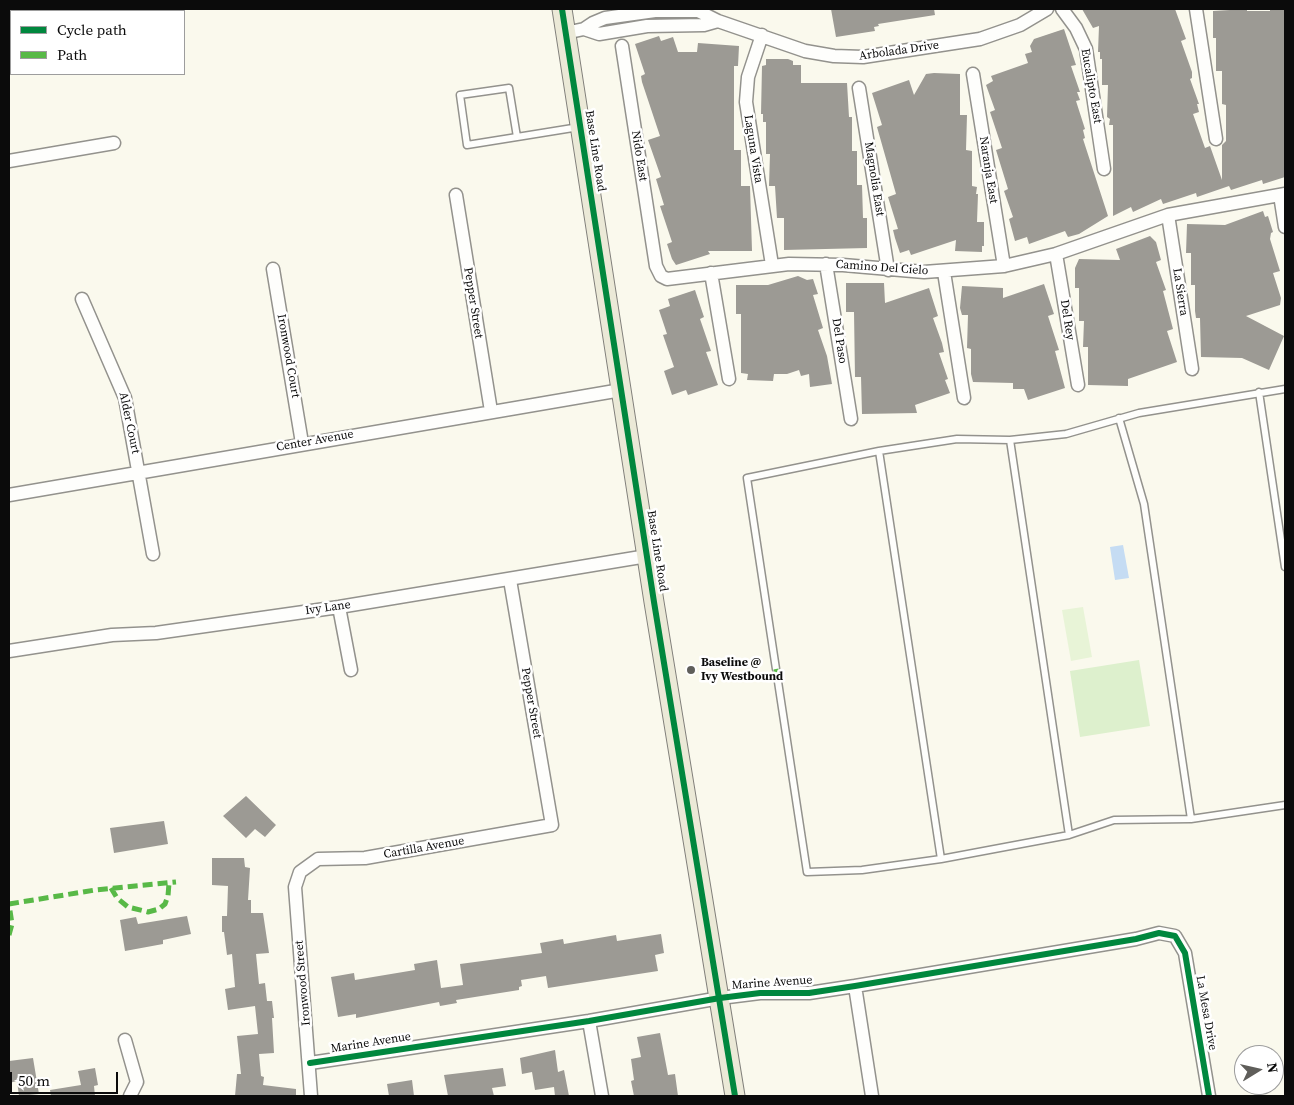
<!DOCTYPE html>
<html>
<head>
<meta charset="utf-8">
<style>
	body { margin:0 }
	#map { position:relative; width:1294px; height:1105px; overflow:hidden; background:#faf9ed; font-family:"Source Serif 4",serif }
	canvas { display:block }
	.frame { position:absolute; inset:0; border:10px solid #0b0b0b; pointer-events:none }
	.legend { position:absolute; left:10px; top:10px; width:175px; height:65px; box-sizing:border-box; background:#fff; border:1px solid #9d9d9d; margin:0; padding:6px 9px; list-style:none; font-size:15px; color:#0b0b0b }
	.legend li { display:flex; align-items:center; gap:10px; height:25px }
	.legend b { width:25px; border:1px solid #9d9d9d }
	.north { position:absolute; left:1234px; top:1045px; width:50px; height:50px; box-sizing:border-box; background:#fff; border:1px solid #9d9d9d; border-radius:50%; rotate:81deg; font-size:14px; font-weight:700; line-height:20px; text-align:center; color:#0b0b0b }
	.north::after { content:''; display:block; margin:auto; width:18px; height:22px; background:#5f5e5a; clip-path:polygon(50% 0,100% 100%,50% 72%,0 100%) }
	.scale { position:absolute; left:10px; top:1072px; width:108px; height:22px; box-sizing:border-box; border:2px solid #0b0b0b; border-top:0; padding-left:6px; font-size:15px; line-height:18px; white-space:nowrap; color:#0b0b0b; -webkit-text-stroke:4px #fff; paint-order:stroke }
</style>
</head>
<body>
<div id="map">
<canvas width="1294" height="1105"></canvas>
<div class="frame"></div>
<ul class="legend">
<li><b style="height:6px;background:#00873e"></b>Cycle path</li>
<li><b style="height:6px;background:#58b947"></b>Path</li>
</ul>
<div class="north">N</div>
<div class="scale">50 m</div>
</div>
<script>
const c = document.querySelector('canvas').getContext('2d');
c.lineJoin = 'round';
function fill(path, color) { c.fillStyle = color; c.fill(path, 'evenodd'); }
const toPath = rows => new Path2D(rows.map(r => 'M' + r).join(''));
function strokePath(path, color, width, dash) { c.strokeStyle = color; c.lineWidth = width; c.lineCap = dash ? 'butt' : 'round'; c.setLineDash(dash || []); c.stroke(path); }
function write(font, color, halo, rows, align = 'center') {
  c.font = font + ' "Source Serif 4",serif'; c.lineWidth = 5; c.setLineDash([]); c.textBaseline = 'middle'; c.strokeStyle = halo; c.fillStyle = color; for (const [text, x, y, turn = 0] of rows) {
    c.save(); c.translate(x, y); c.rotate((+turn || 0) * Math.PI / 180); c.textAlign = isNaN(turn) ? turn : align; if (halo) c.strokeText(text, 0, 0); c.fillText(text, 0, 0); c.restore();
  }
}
fill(toPath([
	[1139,660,1150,726,1080,737,1070,671]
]), '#ddf0cd');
fill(toPath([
	[1083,607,1092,657,1071,661,1062,610]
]), '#e8f4d7');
fill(toPath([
	[1123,545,1129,578,1115,580,1110,547]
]), '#c5dcf3');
fill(toPath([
	[831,9,934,9,935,15,878,24,879,26,874,27,875,31,836,37],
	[1082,9,1175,9,1186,39,1181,41,1192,72,1192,78,1190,79,1199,104,1197,104,1199,112,1193,114,1205,148,1210,146,1222,180,1222,145,1226,141,1226,105,1222,104,1222,71,1216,71,1216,38,1213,38,1213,11,1247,9,1247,11,1270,11,1270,9,1285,9,1285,177,1263,184,1262,180,1231,190,1229,186,1197,197,1196,193,1163,204,1161,199,1133,212,1131,207,1113,216,1113,125,1109,125,1110,119,1107,117,1108,85,1102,85,1102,59,1100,59,1100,52,1098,52,1099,26,1093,28],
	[1064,29,1076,65,1071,66,1080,92,1077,92,1080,100,1076,101,1085,129,1083,130,1085,138,1083,139,1108,216,1079,234,1068,237,1065,231,1029,244,1027,237,1015,241,1009,219,1013,217,1004,191,1008,189,996,150,1002,148,990,112,995,110,986,85,993,81,991,76,1028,63,1025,54,1032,52,1030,46,1034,39],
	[659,36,661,41,673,37,678,52,697,52,698,43,739,46,738,66,734,66,734,150,741,150,741,186,750,186,752,251,708,251,710,254,676,265,672,259,667,244,672,242,660,206,664,205,656,179,661,177,648,140,660,136,642,82,641,76,645,74,635,44],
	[766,59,788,59,793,61,793,65,801,65,801,83,847,83,849,117,852,117,852,151,857,151,857,185,862,185,863,218,867,218,867,248,784,250,784,218,777,218,775,186,769,186,770,154,766,154,766,122,763,122,763,114,761,114,762,66,766,65],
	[934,73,960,74,960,115,967,115,966,150,972,151,972,186,977,187,976,194,978,194,977,222,984,222,984,246,982,246,982,252,955,251,956,240,911,255,909,250,900,253,895,238,893,230,898,229,888,197,896,194,877,127,882,125,872,93,909,80,914,95,926,74],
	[1263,211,1265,217,1268,216,1273,232,1271,233,1270,239,1280,271,1273,273,1281,298,1280,305,1246,316,1284,336,1269,370,1242,358,1201,357,1200,318,1196,318,1195,311,1195,285,1191,285,1191,253,1186,253,1187,224,1225,225],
	[1150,236,1156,242,1161,260,1156,262,1166,290,1163,291,1173,329,1167,331,1177,362,1128,379,1128,386,1088,385,1088,347,1083,347,1084,321,1079,321,1079,288,1075,288,1075,268,1079,259,1120,260,1116,249],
	[798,276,807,280,813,279,818,294,813,295,823,328,818,330,827,356,832,384,810,387,809,374,801,376,799,370,787,374,774,374,773,381,747,380,748,374,741,373,741,314,736,314,736,285,768,285],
	[846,283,884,283,885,303,929,288,938,316,933,318,942,343,944,352,939,353,948,379,945,380,950,393,915,405,917,413,862,414,861,377,855,377,854,312,846,312],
	[1044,284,1054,314,1048,316,1059,350,1055,351,1065,388,1028,400,1024,389,1013,389,1013,383,973,382,971,374,971,349,967,348,968,315,962,315,960,308,962,286,1003,288,1003,298],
	[695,290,704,317,700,319,711,351,706,352,718,385,688,395,686,390,672,395,664,371,674,367,663,335,667,334,659,310,670,306,668,299],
	[246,796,276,825,265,837,255,829,246,838,223,816],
	[164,821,168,844,114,853,110,828],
	[212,858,244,858,245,867,250,868,248,900,251,900,251,913,263,913,269,953,256,954,259,984,265,983,267,1001,272,1001,274,1018,272,1018,274,1053,259,1054,261,1076,264,1077,263,1085,296,1089,296,1096,235,1096,237,1074,241,1074,237,1036,258,1034,255,1006,228,1010,225,989,235,987,232,954,227,955,224,932,222,932,222,916,227,916,228,886,212,885],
	[187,916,191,934,163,940,163,944,125,951,120,920,136,917,138,924],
	[661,934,664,953,655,955,658,971,548,988,546,976,521,980,522,986,519,987,519,990,456,1000,457,1003,440,1006,439,1002,356,1018,356,1014,338,1017,331,977,354,973,355,980,415,970,414,964,437,960,441,988,463,985,460,964,542,953,540,943,563,939,564,944,616,935,617,941],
	[660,1033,668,1075,675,1074,678,1096,634,1096,631,1081,634,1080,631,1059,641,1057,637,1037],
	[555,1050,558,1072,564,1070,569,1096,555,1096,554,1087,535,1090,532,1072,522,1074,520,1058],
	[33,1058,39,1094,19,1096,17,1081,9,1083,9,1061],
	[95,1068,98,1085,94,1086,95,1096,51,1096,50,1090,81,1085,78,1071],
	[503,1068,506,1086,492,1088,494,1096,448,1096,444,1075],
	[412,1080,414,1096,389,1096,387,1084]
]), '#9c9a94');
const lane = toPath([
	[517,137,467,145,460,95,509,88,517,137,579,127],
	[1259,392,1285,567],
	[1119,418,1144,504,1191,819],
	[1010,440,1069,835],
	[879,451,941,859],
	[776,669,747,478,879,451,957,439,1010,440,1066,434,1139,413,1285,389],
	[777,675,807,872,862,870,941,859,1069,835,1114,820,1191,819,1285,805]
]);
const street = toPath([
	[1062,9,1076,28,1086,49,1104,169],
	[1196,9,1216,139],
	[584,29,599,34,647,26,704,25,718,21],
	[565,33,584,29,593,23,605,18,655,11,698,11,718,21,805,51,834,56,863,57,980,39,1020,25,1047,9],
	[762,35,748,77,746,102,772,265],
	[622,46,656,266,661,276,667,279,789,264,843,265,924,272,1004,266,1056,254,1168,215,1285,194],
	[973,74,1004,266],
	[859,88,888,270],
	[9,161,114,143],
	[456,195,491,411],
	[1280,195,1285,227],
	[1168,215,1192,369],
	[1056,254,1078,385],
	[826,264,851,419],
	[273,269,302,443],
	[944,272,964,398],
	[711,273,729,379],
	[82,299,125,398,153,554],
	[9,495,621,390],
	[339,607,351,670],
	[9,651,112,635,156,633,339,607,647,556],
	[855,986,872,1096],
	[589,1021,602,1096],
	[125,1040,137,1082,130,1096],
	[310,1063,589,1021,720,998,760,993,809,993,855,986,1136,939,1159,933,1175,936,1185,953,1209,1096],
	[311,1096,295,887,300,872,318,859,365,858,552,825,510,580]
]);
const primary = toPath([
	[562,9,654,602,735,1096]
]);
strokePath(lane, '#93928d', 9);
strokePath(street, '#93928d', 15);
strokePath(primary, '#807f7a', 21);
strokePath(lane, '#fefefc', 6);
strokePath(street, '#fefefc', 12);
strokePath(primary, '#ebe9d7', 19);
strokePath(toPath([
	[776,669,777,675],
	[111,888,117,898,128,907,148,912,159,909,165,904,168,896,169,883],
	[9,904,95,890,176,882],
	[9,935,12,924,9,904]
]), '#58b947', 5, [10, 5]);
strokePath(toPath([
	[562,9,654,602,735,1096],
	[310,1063,589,1021,720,998,760,993,809,993,855,986,1136,939,1159,933,1175,936,1185,953,1209,1096]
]), '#00873e', 6);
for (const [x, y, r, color] of [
	[691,670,5,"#5f5e5a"]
]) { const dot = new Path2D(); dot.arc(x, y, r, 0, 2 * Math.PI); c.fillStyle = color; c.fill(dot); strokePath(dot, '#fff', 2); }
write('12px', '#0b0b0b', '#fff', [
	["Arbolada Drive",899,51,-8],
	["Eucalipto East",1091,86,80],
	["Laguna Vista",753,149,81],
	["Base Line Road",595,151,81],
	["Nido East",639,156,81],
	["Naranja East",988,170,81],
	["Magnolia East",874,179,81],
	["Camino Del Cielo",882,268,4],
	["La Sierra",1180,292,81],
	["Pepper Street",473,303,81],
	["Del Rey",1067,320,81],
	["Del Paso",839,341,81],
	["Ironwood Court",288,356,80],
	["Alder Court",129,423,78],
	["Center Avenue",315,441,-10],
	["Base Line Road",657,551,81],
	["Ivy Lane",328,608,-8],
	["Pepper Street",531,703,80],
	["Cartilla Avenue",424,848,-10],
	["Ironwood Street",303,983,-95],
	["Marine Avenue",772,983,-4],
	["La Mesa Drive",1206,1013,80],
	["Marine Avenue",371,1043,-9]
]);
write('bold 12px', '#0b0b0b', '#fff', [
	["Baseline @",701,663],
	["Ivy Westbound",701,677]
], 'left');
</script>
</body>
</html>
